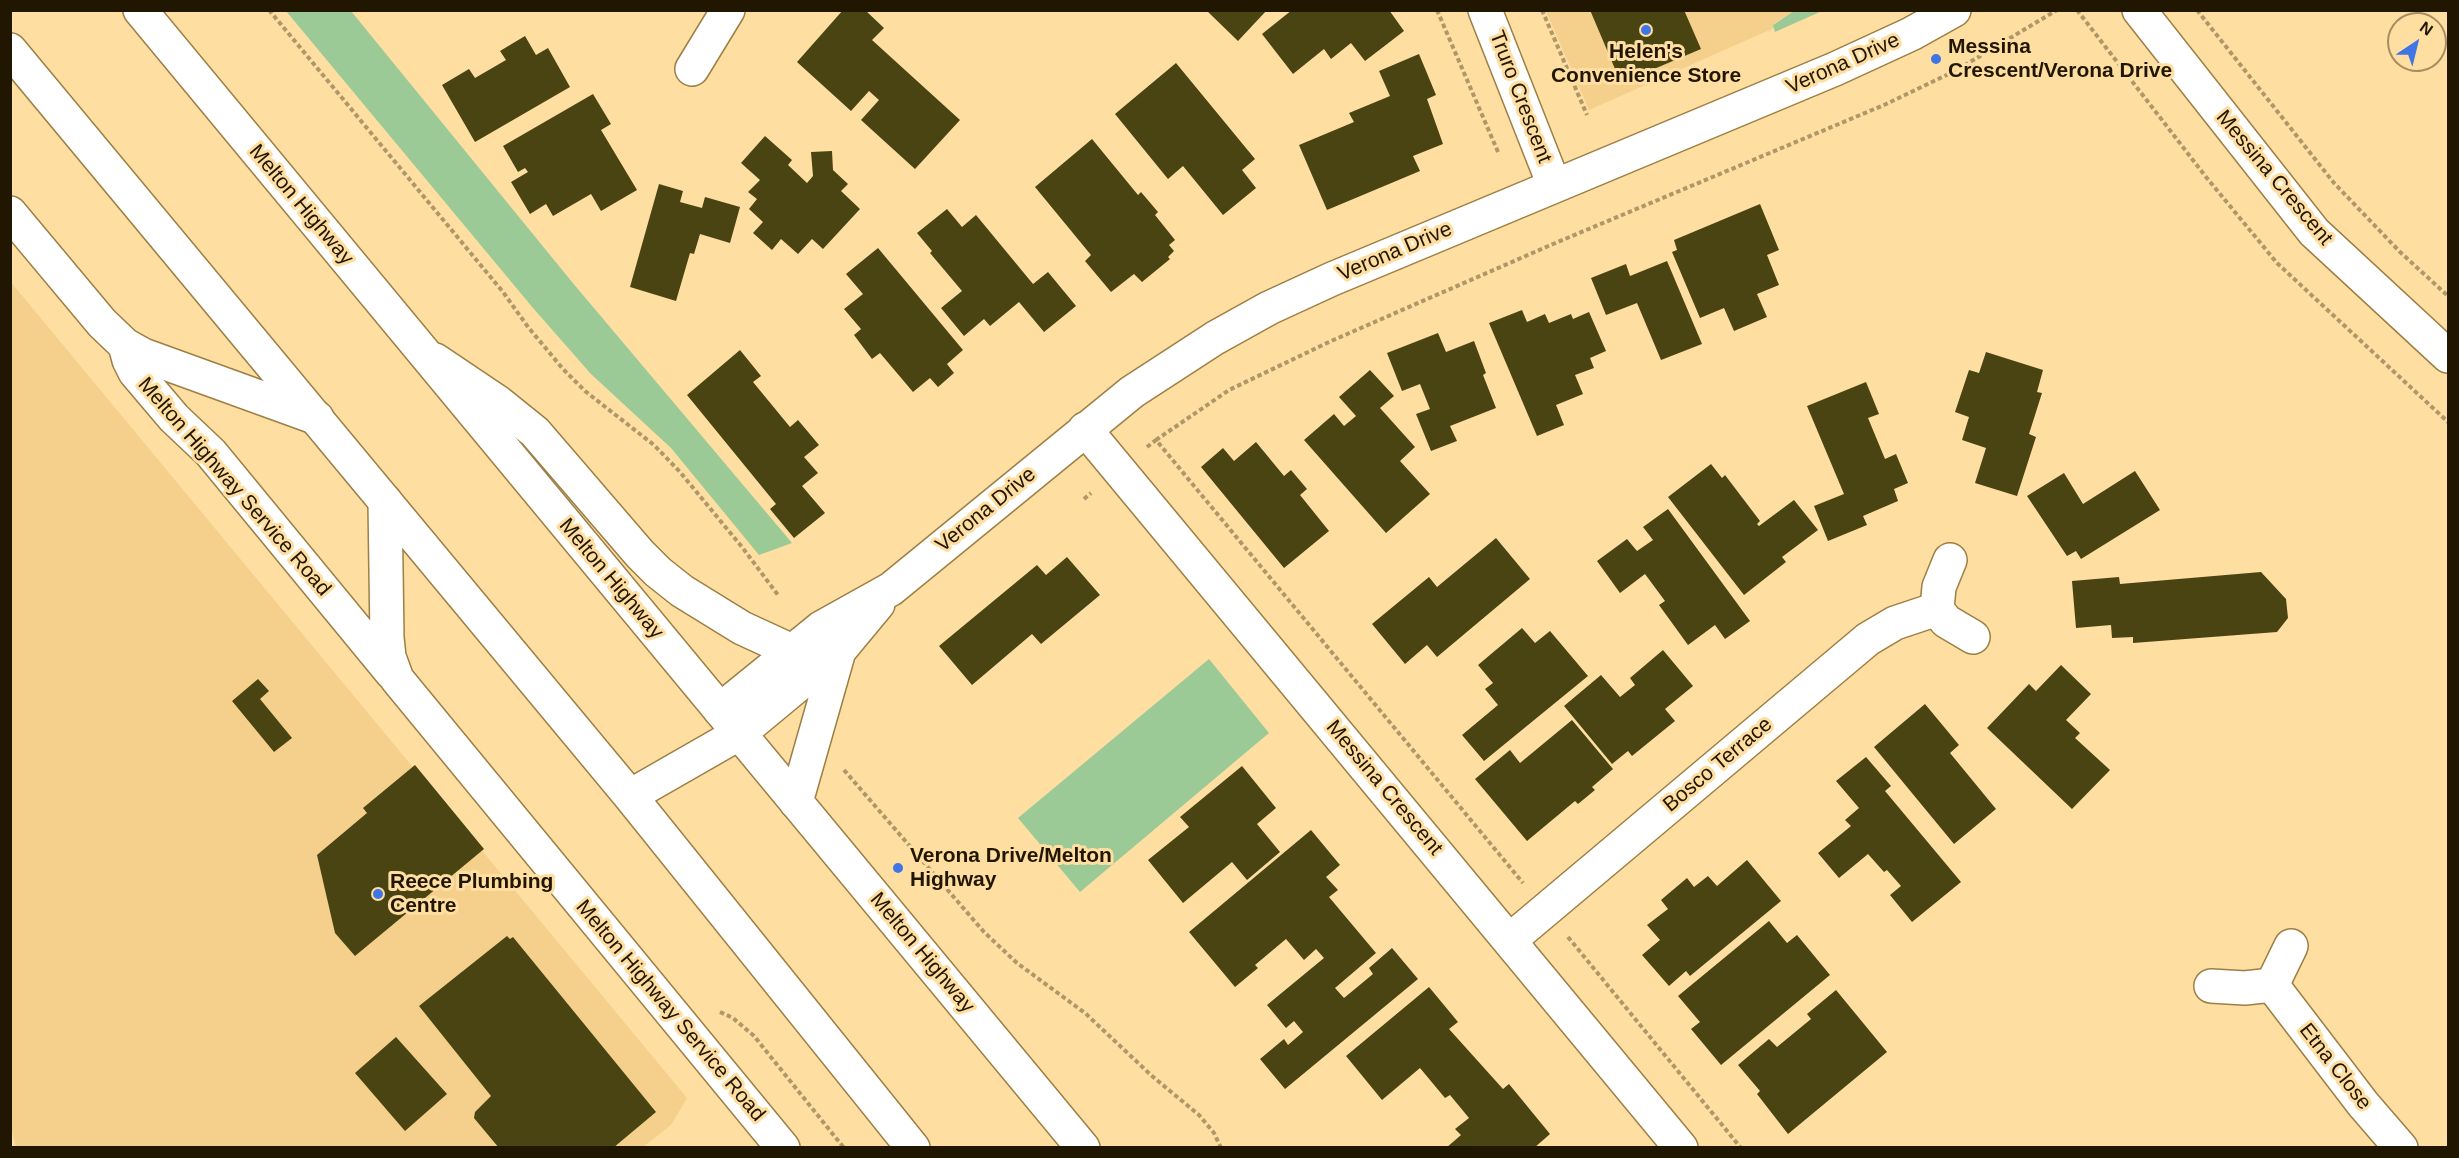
<!DOCTYPE html>
<html>
<head>
<meta charset="utf-8">
<style>
	body { margin:0 }
	#map { position:relative; width:2459px; height:1158px; overflow:hidden; background:#fedea1; font-family:Helvetica,sans-serif }
	canvas { display:block }
	.frame { position:absolute; inset:0; border:12px solid #211600; pointer-events:none }
	.north { position:absolute; left:2387px; top:12px; width:60px; height:60px; box-sizing:border-box; background:#fedea1; border:2px solid #a68e61; border-radius:50%; rotate:35deg; font-size:16px; font-weight:700; line-height:24px; text-align:center; color:#211600 }
	.north::after { content:''; display:block; margin:auto; width:21px; height:27px; background:#4075e5; clip-path:polygon(50% 0,100% 100%,50% 72%,0 100%) }
</style>
</head>
<body>
<div id="map">
<canvas width="2459" height="1158"></canvas>
<div class="frame"></div>
<div class="north">N</div>
</div>
<script>
const c = document.querySelector('canvas').getContext('2d');
c.lineJoin = 'round';
function fill(path, color) { c.fillStyle = color; c.fill(path, 'evenodd'); }
const toPath = rows => new Path2D(rows.map(r => 'M' + r).join(''));
function strokePath(path, color, width, dash) { c.strokeStyle = color; c.lineWidth = width; c.lineCap = dash ? 'butt' : 'round'; c.setLineDash(dash || []); c.stroke(path); }
function write(font, color, halo, rows, align = 'center') {
  c.font = font + ' Helvetica,sans-serif'; c.lineWidth = 6; c.setLineDash([]); c.textBaseline = 'middle'; c.strokeStyle = halo; c.fillStyle = color; for (const [text, x, y, turn = 0] of rows) {
    c.save(); c.translate(x, y); c.rotate((+turn || 0) * Math.PI / 180); c.textAlign = isNaN(turn) ? turn : align; if (halo) c.strokeText(text, 0, 0); c.fillText(text, 0, 0); c.restore();
  }
}
fill(toPath([
	[1546,11,1794,11,1773,24,1774,28,1589,110],
	[10,281,687,1098,671,1125,643,1147,16,1147,10,1123]
]), '#f4d08c');
fill(toPath([
	[286,11,351,11,572,282,792,543,759,555,671,448,591,374,533,308],
	[1794,11,1822,11,1775,32,1773,25],
	[1209,659,1269,733,1080,892,1018,818]
]), '#9bca97');
fill(toPath([
	[843,10,865,10,884,28,872,40,960,120,915,169,861,120,879,100,869,91,851,111,797,62],
	[1206,10,1267,10,1238,41],
	[1292,10,1389,10,1404,31,1365,61,1351,43,1331,59,1324,49,1293,74,1262,34],
	[1590,10,1684,10,1701,49,1621,83],
	[525,36,536,55,548,48,570,87,475,142,442,85,469,69,475,78,506,60,500,51],
	[1419,54,1436,95,1427,99,1443,144,1413,156,1420,171,1327,210,1299,145,1354,122,1349,113,1390,96,1379,71],
	[1176,63,1255,159,1242,170,1256,188,1223,215,1183,166,1168,179,1115,114],
	[593,94,611,124,601,130,637,190,601,211,591,194,553,216,546,204,530,214,511,182,528,172,525,168,518,172,503,146],
	[765,136,792,160,788,165,807,183,813,176,811,152,832,151,833,170,848,184,841,191,860,209,823,249,812,239,798,254,781,239,772,250,753,233,763,222,749,209,757,199,748,192,760,180,741,163],
	[1092,139,1138,195,1141,192,1158,212,1155,215,1175,240,1169,245,1174,251,1168,257,1170,259,1142,282,1134,274,1111,292,1085,261,1091,255,1035,187],
	[659,184,683,191,680,202,702,208,705,197,740,207,730,243,700,234,694,254,690,253,676,301,630,287],
	[1760,204,1779,250,1767,255,1779,285,1757,294,1767,317,1734,331,1724,308,1700,318,1672,252,1677,250,1674,240],
	[947,209,962,227,976,215,1033,284,1048,272,1076,306,1044,332,1019,302,990,326,984,319,964,336,941,308,962,291,930,253,932,251,917,233],
	[878,248,963,350,947,364,954,373,938,387,930,378,913,392,880,353,872,359,854,335,861,329,844,309,863,294,846,274],
	[1667,261,1702,344,1661,360,1637,303,1606,315,1591,278,1626,264,1630,276],
	[1522,310,1527,322,1545,314,1549,323,1571,314,1573,319,1589,312,1606,351,1590,358,1594,368,1575,375,1583,394,1556,405,1564,425,1537,436,1489,323],
	[1438,333,1446,352,1474,341,1486,373,1483,375,1496,408,1450,426,1457,441,1431,451,1416,414,1430,409,1420,384,1402,391,1387,353],
	[740,350,761,376,753,382,790,427,798,420,819,445,804,457,818,473,802,486,825,513,794,538,770,509,776,504,687,395],
	[1986,352,2043,370,2037,392,2042,393,2029,434,2036,437,2017,496,1975,483,1986,448,1962,440,1969,417,1955,412,1969,370,1979,373],
	[1370,370,1394,396,1380,408,1415,447,1400,461,1430,494,1386,533,1304,440,1334,414,1344,426,1356,416,1339,397],
	[1866,382,1879,414,1868,418,1885,459,1896,454,1908,483,1894,489,1898,501,1863,516,1867,525,1828,541,1814,506,1844,494,1807,406],
	[1256,442,1284,476,1291,470,1307,489,1300,495,1329,531,1284,568,1201,467,1223,448,1234,461],
	[1711,464,1722,478,1725,475,1760,521,1757,524,1759,526,1794,500,1818,530,1782,557,1786,562,1744,595,1668,497],
	[2135,471,2160,510,2081,559,2076,551,2067,556,2027,496,2064,473,2083,504],
	[1668,509,1750,621,1725,639,1715,625,1688,645,1659,605,1665,601,1645,574,1620,593,1597,561,1627,539,1637,551,1653,540,1643,527],
	[1496,538,1530,579,1437,657,1427,645,1405,664,1372,624,1429,577,1437,587],
	[1067,557,1100,595,1041,644,1032,634,972,685,939,646,1037,565,1046,575],
	[2261,572,2286,599,2288,618,2277,632,2133,643,2133,637,2112,638,2111,625,2076,628,2072,581,2119,577,2120,584],
	[1522,628,1535,643,1550,631,1588,676,1484,761,1462,735,1498,705,1485,689,1493,683,1478,665],
	[1663,650,1693,686,1665,709,1675,721,1632,756,1628,751,1612,764,1564,706,1601,675,1620,697,1635,685,1630,678],
	[2061,665,2091,694,2066,720,2080,733,2075,738,2110,770,2072,809,1987,728,2029,684,2036,691],
	[258,679,269,691,260,699,292,738,274,752,232,701],
	[1925,704,1959,745,1950,753,1996,809,1954,844,1874,747],
	[1572,720,1613,769,1592,787,1595,790,1578,804,1575,801,1527,841,1475,779,1510,750,1520,763],
	[1866,757,1891,786,1885,791,1961,882,1912,922,1890,895,1901,886,1887,870,1884,872,1868,854,1839,878,1818,853,1851,826,1845,820,1859,808,1836,781],
	[415,765,484,849,355,956,335,933,317,855,367,813,363,808],
	[1242,766,1276,808,1257,824,1280,852,1247,880,1232,862,1183,903,1148,860,1189,827,1180,817],
	[1311,830,1340,865,1326,877,1338,890,1329,897,1376,953,1335,988,1344,998,1373,974,1369,968,1392,948,1418,979,1285,1089,1260,1059,1284,1039,1288,1045,1303,1032,1294,1021,1286,1028,1267,1005,1324,958,1316,949,1304,960,1286,939,1255,965,1258,968,1235,987,1189,932],
	[1747,860,1781,901,1690,976,1686,971,1669,986,1642,955,1660,940,1647,925,1668,909,1661,900,1687,878,1694,887,1708,876,1717,886],
	[1769,921,1787,943,1797,935,1830,975,1721,1065,1691,1029,1700,1022,1678,996],
	[507,936,510,939,513,937,656,1112,613,1148,499,1148,474,1118,475,1112,491,1096,419,1006],
	[1429,987,1458,1022,1449,1029,1503,1089,1509,1084,1550,1134,1534,1148,1446,1148,1461,1135,1455,1129,1469,1118,1450,1095,1445,1098,1420,1068,1382,1100,1346,1056],
	[1836,990,1887,1052,1788,1134,1757,1094,1760,1091,1738,1065,1769,1039,1777,1047,1811,1019,1807,1014],
	[396,1037,447,1094,405,1131,355,1073]
]), '#494412');
const minor = toPath([
	[1485,10,1554,185],
	[2139,10,2314,232,2448,356],
	[692,69,728,10],
	[10,213,102,323,125,345,143,355,317,418],
	[125,345,129,360,135,372,174,418,211,453,392,673],
	[1085,429,1681,1148],
	[385,501,387,638,389,657,397,679,783,1148],
	[1950,560,1939,587,1937,609,1946,621,1973,637],
	[1510,940,1868,639,1895,623,1937,609],
	[2272,985,2363,1104,2401,1148],
	[2272,985,2291,946],
	[2211,986,2245,988,2272,985]
]);
const tertiary = toPath([
	[435,360,499,403,535,432,640,554,658,572,682,591,742,628,792,651],
	[720,710,821,628,891,589,1132,392,1215,338,1269,308,1332,279,1835,69,1911,34,1954,10],
	[740,733,839,651,878,604],
	[796,802,839,651]
]);
const trunk = toPath([
	[140,10,1083,1148],
	[10,50,630,796,913,1148],
	[630,796,740,733]
]);
strokePath(minor, '#9c7f44', 36);
strokePath(tertiary, '#9c7f44', 36);
strokePath(trunk, '#9c7f44', 36);
strokePath(toPath([
	[269,10,503,292,528,327,563,369,585,391,654,445,680,472,742,547,778,595],
	[1437,10,1498,152],
	[1542,10,1587,115],
	[1832,10,1832,12],
	[2077,10,2206,177,2277,263,2448,422],
	[2197,10,2334,183,2400,252,2448,296],
	[1156,440,1229,390,1329,342,1553,244,1884,105,1955,71,2057,10],
	[1147,447,1156,440,1523,883],
	[1084,499,1091,493],
	[844,770,984,932,1017,963,1085,1013,1152,1076,1199,1115,1214,1133,1221,1148],
	[1568,937,1741,1148],
	[720,1012,733,1018,754,1036,844,1148]
]), '#b09768', 4, [4.5, 3]);
strokePath(minor, '#fff', 33);
strokePath(tertiary, '#fff', 33);
strokePath(trunk, '#fff', 33);
for (const [x, y, r, color] of [
	[1646,30,6,"#4075e5"],
	[1936,59,6,"#4075e5"],
	[898,868,6,"#4075e5"],
	[378,894,6,"#4075e5"]
]) { const dot = new Path2D(); dot.arc(x, y, r, 0, 2 * Math.PI); c.fillStyle = color; c.fill(dot); strokePath(dot, '#fedea1', 2); }
write('bold 21px', '#211600', '#fedea1', [
	["Messina",1948,47],
	["Crescent/Verona Drive",1948,71],
	["Helen's",1646,52,"center"],
	["Convenience Store",1646,76,"center"],
	["Verona Drive/Melton",910,856],
	["Highway",910,880],
	["Reece Plumbing",390,882],
	["Centre",390,906]
], 'left');
write('21px', '#211600', '#fedea1', [
	["Verona Drive",1843,64,-24],
	["Truro Crescent",1520,97,69],
	["Messina Crescent",2274,178,50],
	["Melton Highway",301,205,50],
	["Verona Drive",1395,252,-23],
	["Melton Highway Service Road",234,487,49],
	["Verona Drive",986,510,-39],
	["Melton Highway",611,579,50],
	["Bosco Terrace",1718,765,-40],
	["Messina Crescent",1384,788,50],
	["Melton Highway",922,953,50],
	["Melton Highway Service Road",670,1011,50],
	["Etna Close",2335,1067,52]
]);
</script>
</body>
</html>
